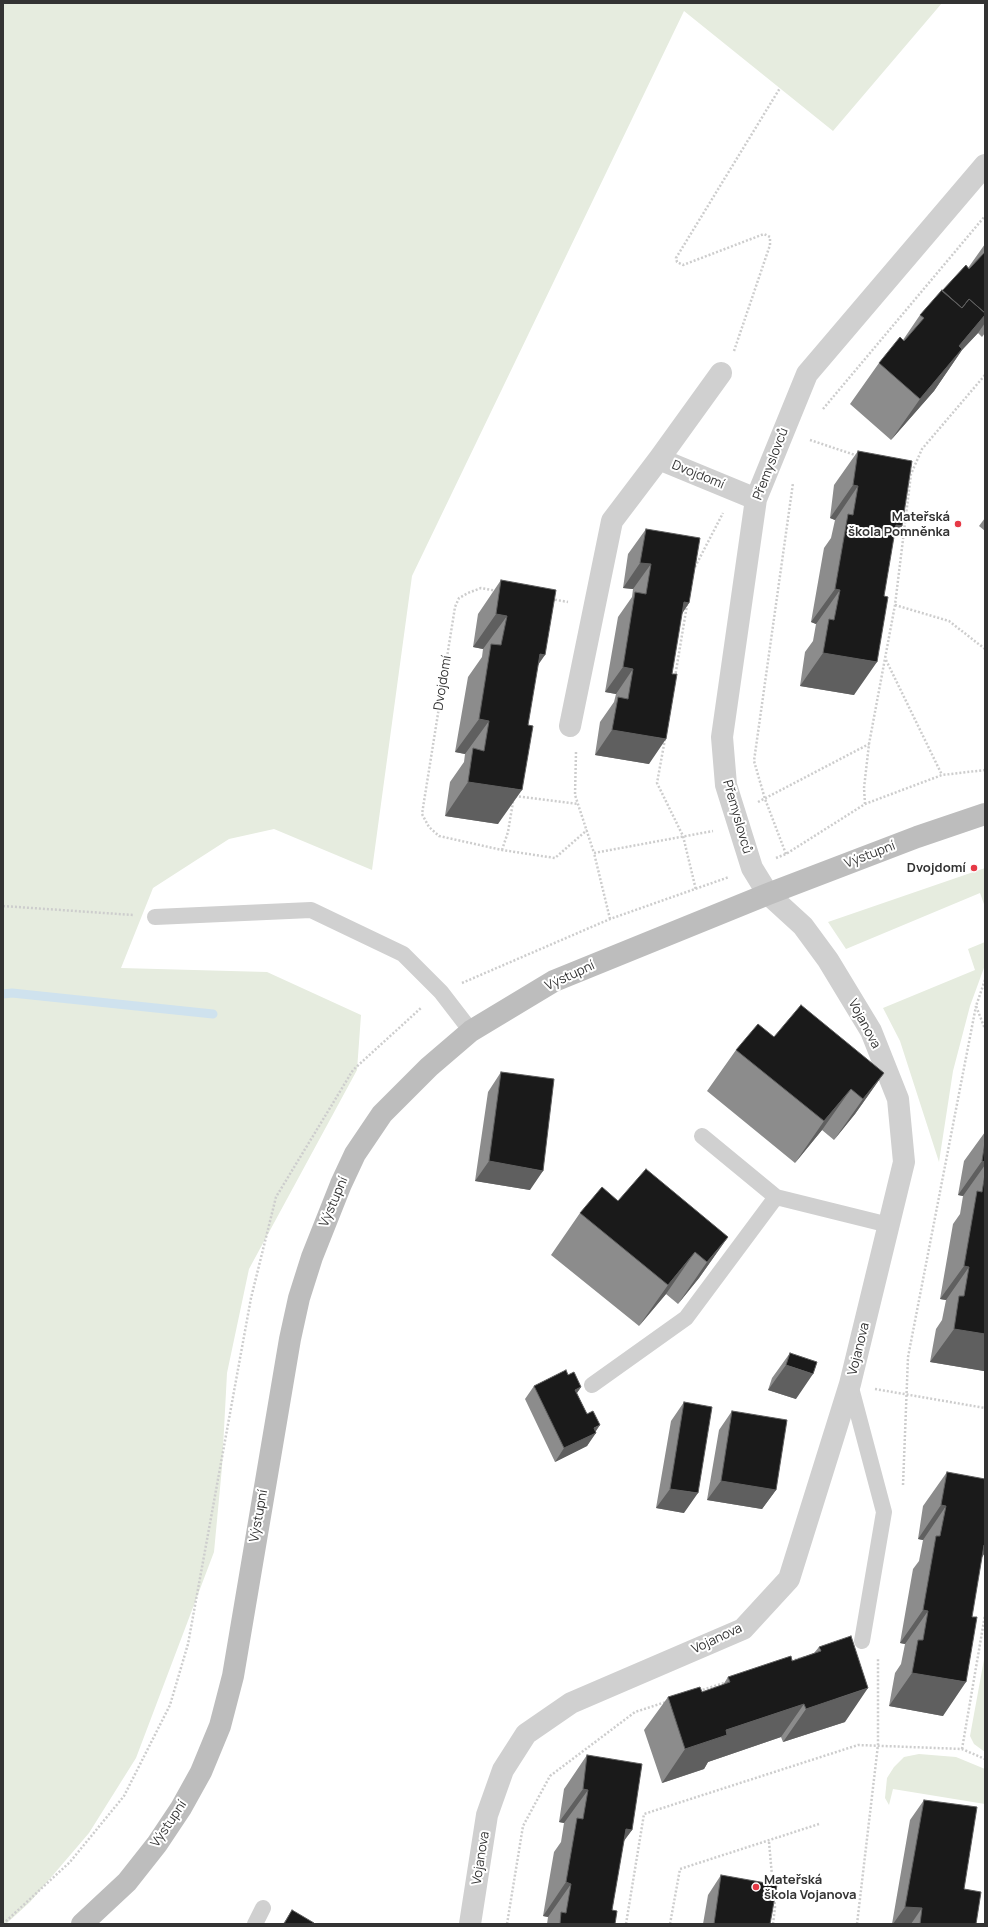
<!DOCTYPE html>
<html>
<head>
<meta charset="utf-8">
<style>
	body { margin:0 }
	#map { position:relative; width:988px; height:1927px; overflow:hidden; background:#fff; font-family:Manrope,sans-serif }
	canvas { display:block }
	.frame { position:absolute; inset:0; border:4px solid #333; pointer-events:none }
</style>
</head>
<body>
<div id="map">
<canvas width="988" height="1927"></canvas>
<div class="frame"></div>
</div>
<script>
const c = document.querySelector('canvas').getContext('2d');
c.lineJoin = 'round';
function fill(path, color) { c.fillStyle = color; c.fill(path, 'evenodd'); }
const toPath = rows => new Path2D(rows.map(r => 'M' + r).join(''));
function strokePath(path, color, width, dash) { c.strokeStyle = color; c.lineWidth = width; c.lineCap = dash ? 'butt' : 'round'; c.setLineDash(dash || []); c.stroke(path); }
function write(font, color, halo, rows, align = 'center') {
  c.font = font + ' Manrope,sans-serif'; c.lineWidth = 4; c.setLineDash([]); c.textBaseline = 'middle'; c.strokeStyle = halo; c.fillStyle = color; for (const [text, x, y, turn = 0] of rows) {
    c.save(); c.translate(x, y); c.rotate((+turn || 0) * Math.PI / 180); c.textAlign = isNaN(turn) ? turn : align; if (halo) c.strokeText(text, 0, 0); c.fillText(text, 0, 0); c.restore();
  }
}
fill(toPath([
	[3,3,942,3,833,131,684,11,412,576,372,870,274,829,229,839,153,888,121,968,267,972,361,1015,357,1070,249,1269,227,1373,222,1467,214,1552,136,1758,89,1833,30,1902,6,1924,3,1924],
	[985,868,985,907,980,893,846,949,828,922],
	[985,942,985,965,970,1006,953,1071,939,1162,900,1041,883,1008,975,970,968,949],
	[985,1654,985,1752,974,1744,970,1736],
	[919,1754,956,1757,985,1769,985,1804,893,1789,889,1805,885,1798,887,1778,894,1767,904,1757]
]), '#e6ecdf');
strokePath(toPath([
	[3,994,12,993,213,1014]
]), '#cfe2ee', 9);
strokePath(toPath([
	[734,351,770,245,770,237,764,234,683,265,677,262,676,258,780,88],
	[823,409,985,216],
	[810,440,858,456],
	[695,567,723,513],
	[497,591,481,588,468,593,459,598,455,607,422,814,429,827,439,836,502,850,555,858,587,830],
	[551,599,568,602],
	[895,605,949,621,985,649],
	[886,660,942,775],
	[675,677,687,605],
	[665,739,657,783,683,836,696,890],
	[576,752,575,795,594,853],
	[515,796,578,804],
	[758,802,869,744],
	[865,804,864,788,869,744,895,605,911,474,922,449,985,375],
	[502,850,508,832,513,802],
	[786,854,765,799,754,761,793,483],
	[776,858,786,854,865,804,942,775,985,770],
	[3,906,133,915],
	[610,919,594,853,713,831],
	[985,980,976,1006,985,1029],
	[462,983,610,919,729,877],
	[875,1389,985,1408],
	[903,1485,908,1357,976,1006],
	[791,1661,805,1657],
	[699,1691,727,1682],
	[962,1749,985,1615],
	[769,1842,773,1887],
	[3,1924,70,1862,124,1796,170,1705,188,1644,251,1298,276,1197,353,1070,422,1007],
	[507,1924,523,1826,550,1776,635,1712,666,1702],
	[626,1924,644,1814,858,1745,962,1749,985,1759],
	[670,1924,680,1869,819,1824],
	[773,1924,775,1907,774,1896],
	[857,1924,878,1745,878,1658]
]), '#cdcdcd', 2.5, [2, 2]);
strokePath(toPath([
	[155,917,311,910,403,954,441,992,471,1031],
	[702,1136,776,1197],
	[850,1384,884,1512,862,1641],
	[592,1385,686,1318,776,1197,889,1225],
	[255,1924,263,1908]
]), '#d0d0d0', 16);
strokePath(toPath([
	[659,459,721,373],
	[570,726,612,521,659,459,756,499],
	[470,1924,487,1815,503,1770,526,1734,571,1703,743,1629,789,1579,850,1384,904,1162,898,1099,871,1031,828,960,803,926,768,894,752,868,726,785,722,737,756,499,807,374,985,165]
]), '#d0d0d0', 22);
strokePath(toPath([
	[82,1924,127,1882,157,1844,181,1808,201,1772,220,1726,233,1676,290,1339,299,1298,312,1257,341,1184,355,1154,382,1114,429,1067,471,1031,554,981,768,894,917,837,985,814]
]), '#bdbdbd', 22);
fill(toPath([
	[985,244,985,333,982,337,978,333,962,350,934,391,891,440,850,404,879,363,903,340,920,315,942,291,968,268],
	[858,451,894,536,854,695,800,686,805,652,813,641,816,624,811,622,824,548,831,538,835,520,830,518,834,485],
	[985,518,985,531,979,526],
	[646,529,689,603,682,614,649,764,595,755,600,722,614,702,616,694,605,692,618,617,632,597,633,589,623,588,628,554],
	[501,580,538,665,498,824,445,816,450,782,464,762,465,754,455,752,468,677,482,657,483,649,473,647,478,614],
	[774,1037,884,1073,855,1114,834,1140,822,1130,795,1163,707,1091,736,1050],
	[501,1072,530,1190,475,1181,488,1092],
	[985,1132,985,1370,984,1371,930,1362,936,1329,942,1320,946,1300,940,1299,953,1224,960,1214,963,1196,958,1195,964,1161],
	[618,1201,728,1237,699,1278,678,1304,666,1294,639,1326,551,1255,580,1213],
	[790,1353,796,1399,768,1390,772,1378],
	[568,1375,581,1387,577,1393,595,1432,587,1446,555,1462,525,1399,534,1386],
	[684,1402,684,1513,656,1508,671,1421],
	[732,1411,776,1490,762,1509,707,1500,719,1430],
	[947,1472,982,1557,943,1716,889,1706,895,1673,901,1664,905,1644,900,1643,913,1569,919,1561,923,1540,918,1539,923,1506],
	[819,1647,845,1722,783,1742,781,1737,708,1762,704,1769,662,1783,644,1730,668,1697,702,1692,723,1685,728,1677,792,1661,814,1653],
	[587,1755,632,1830,624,1840,612,1910,615,1924,547,1924,548,1917,543,1916,554,1852,561,1842,564,1823,559,1822,564,1789],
	[924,1800,964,1889,976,1924,892,1924,910,1820],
	[721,1875,770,1924,703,1924,708,1895],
	[292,1910,314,1924,283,1924]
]), '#8c8c8c');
fill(toPath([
	[985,315,985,323,978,333,962,350,934,391,891,440,920,399,959,346],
	[853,485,858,486,835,520,830,518],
	[896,525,902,526,878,559],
	[640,563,651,564,633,589,623,588],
	[835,589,840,590,816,624,811,622],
	[684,602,689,603,672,628],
	[496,614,507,616,483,649,473,647],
	[823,653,877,662,854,695,800,686],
	[540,654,545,655,522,688],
	[623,667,633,669,616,694,605,692],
	[479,719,489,721,465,754,455,752],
	[612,730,666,739,649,764,595,755],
	[468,782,522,790,498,824,445,816],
	[884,1073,855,1114,834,1140,863,1099],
	[851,1089,822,1130,795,1163,824,1121],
	[489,1161,543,1171,530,1190,475,1181],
	[982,1161,985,1162,985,1165,963,1196,958,1195],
	[728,1237,699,1278,678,1304,707,1262],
	[695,1252,666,1294,639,1326,668,1285],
	[964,1266,969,1267,946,1300,940,1299],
	[954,1329,985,1334,985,1370,984,1371,930,1362],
	[786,1365,813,1374,796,1399,768,1390],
	[581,1387,572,1400,575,1390],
	[600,1425,594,1434,596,1433,587,1446,555,1462,564,1448,594,1428],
	[721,1481,776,1490,762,1509,707,1500],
	[670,1489,698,1493,684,1513,656,1508],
	[941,1505,946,1506,923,1540,918,1539],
	[984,1545,985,1545,985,1553,966,1580],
	[923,1610,928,1611,905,1644,900,1643],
	[912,1673,966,1682,943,1716,889,1706],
	[868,1688,845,1722,783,1742,806,1709],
	[804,1704,781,1737,708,1762,704,1769,662,1783,685,1749,726,1730],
	[583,1789,588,1790,564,1823,559,1822],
	[626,1829,632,1830,608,1863],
	[566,1882,571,1884,548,1917,543,1916],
	[905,1907,922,1908,911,1924,893,1924]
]), '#5f5f5f');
const building = toPath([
	[985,252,985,313,969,299,962,308,942,291,966,265,969,269,985,252],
	[942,290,962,308,969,299,985,313,985,315,959,346,962,349,920,399,879,363,900,337,904,341,924,318,920,315,942,290],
	[858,451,912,461,902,526,896,525,884,596,888,597,877,662,823,653,829,619,834,620,840,590,835,589,848,514,853,515,858,486,853,485,858,451],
	[646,529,700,538,689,603,684,602,672,674,677,674,666,739,612,730,618,697,628,699,633,669,623,667,635,592,646,594,651,564,640,563,646,529],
	[501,580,556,590,545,655,540,654,528,725,533,726,522,790,468,782,473,748,484,751,489,721,479,719,491,644,501,645,507,616,496,614,501,580],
	[801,1005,884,1073,863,1099,851,1089,824,1121,736,1050,758,1024,774,1037,801,1005],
	[501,1072,554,1079,543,1171,489,1161,501,1072],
	[985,1142,985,1162,982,1161,985,1142],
	[646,1169,728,1237,707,1262,695,1252,668,1285,580,1213,602,1187,618,1201,646,1169],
	[985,1174,985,1334,954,1329,959,1296,964,1296,969,1267,964,1266,977,1191,982,1192,985,1174],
	[790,1353,817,1362,813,1374,786,1365,790,1353],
	[566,1370,568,1375,574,1372,581,1387,575,1390,587,1414,593,1411,600,1425,594,1428,596,1433,564,1448,534,1386,566,1370],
	[684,1402,712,1407,698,1493,670,1489,684,1402],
	[732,1411,787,1420,776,1490,721,1481,732,1411],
	[947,1472,985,1479,985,1545,984,1545,972,1617,977,1617,966,1682,912,1673,918,1640,923,1640,928,1611,923,1610,936,1536,940,1536,946,1506,941,1505,947,1472],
	[851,1636,868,1688,806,1709,804,1704,726,1730,727,1735,685,1749,668,1697,700,1687,702,1692,730,1682,728,1677,791,1656,792,1661,821,1651,819,1647,851,1636],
	[587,1755,642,1764,632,1830,626,1829,612,1910,617,1911,615,1924,560,1924,561,1912,566,1913,571,1884,566,1882,577,1818,583,1819,588,1790,583,1789,587,1755],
	[924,1800,977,1807,964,1889,981,1892,976,1924,920,1924,922,1908,905,1907,924,1800],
	[721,1875,777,1885,770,1924,714,1924,721,1875],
	[292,1910,314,1923,314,1924,284,1924,292,1910]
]);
fill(building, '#1a1a1a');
strokePath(building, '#5f5f5f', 1);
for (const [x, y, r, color] of [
	[958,524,4,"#e63946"],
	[974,868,4,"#e63946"],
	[756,1887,4,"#e63946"]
]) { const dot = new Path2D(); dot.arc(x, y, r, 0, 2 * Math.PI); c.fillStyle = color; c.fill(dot); strokePath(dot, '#fff', 1.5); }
write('13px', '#333', '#fff', [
	["Přemyslovců",771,464,-69],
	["Dvojdomí",698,475,22],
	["Dvojdomí",443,683,-81],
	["Přemyslovců",737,817,74],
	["Výstupní",870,855,-21],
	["Výstupní",570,976,-25],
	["Vojanova",864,1024,62],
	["Výstupní",334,1202,-67],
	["Vojanova",859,1349,-76],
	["Výstupní",259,1516,-80],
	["Vojanova",717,1639,-25],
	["Výstupní",169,1824,-56],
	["Vojanova",481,1858,-81]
]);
write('bold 13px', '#333', '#fff', [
	["Mateřská",950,517],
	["škola Pomněnka",950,532],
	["Dvojdomí",966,868],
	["Mateřská",764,1880,"left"],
	["škola Vojanova",764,1895,"left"]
], 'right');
</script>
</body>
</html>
